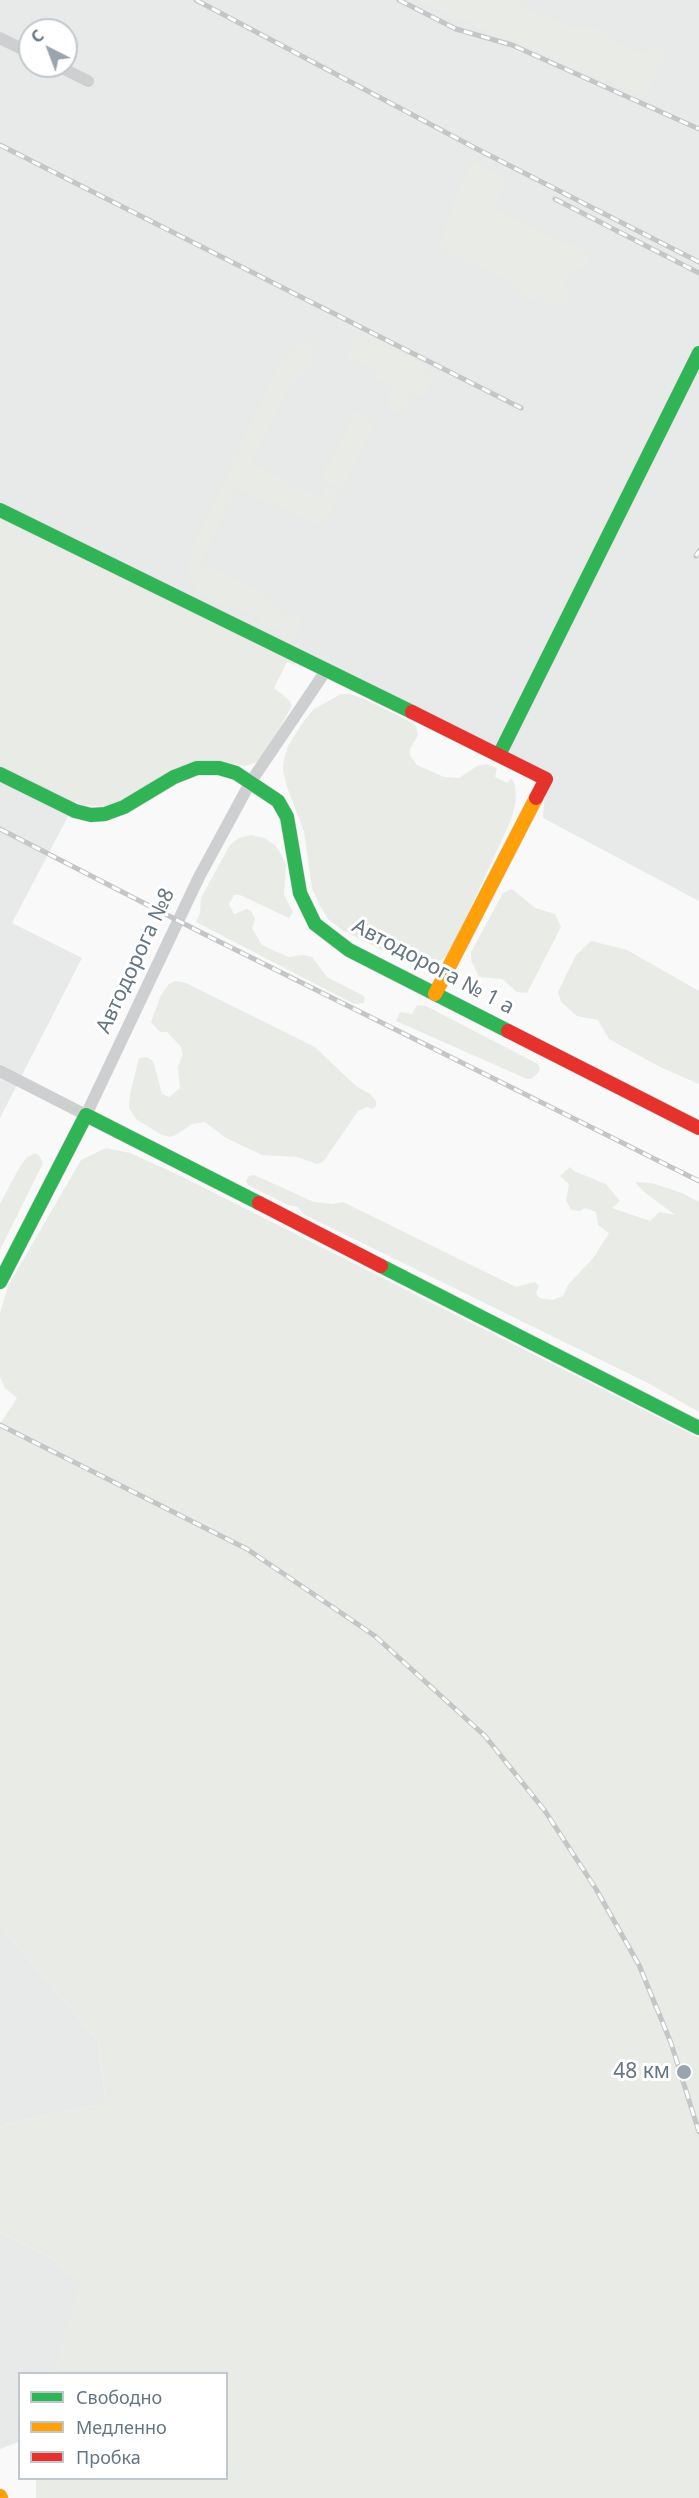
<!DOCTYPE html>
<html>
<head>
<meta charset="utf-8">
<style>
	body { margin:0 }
	#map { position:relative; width:699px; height:2498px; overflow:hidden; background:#f9f9f9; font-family:"Noto Sans",sans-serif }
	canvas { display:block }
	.legend { position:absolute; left:18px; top:2372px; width:210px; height:108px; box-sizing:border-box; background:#fff; border:2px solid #c1c8cd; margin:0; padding:8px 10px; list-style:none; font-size:18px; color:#657683 }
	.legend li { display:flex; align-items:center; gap:12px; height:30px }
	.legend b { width:30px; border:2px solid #c1c8cd }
	.north { position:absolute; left:18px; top:18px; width:60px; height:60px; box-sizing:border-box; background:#fff; border:2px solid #c1c8cd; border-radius:50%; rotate:318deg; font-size:16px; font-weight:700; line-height:24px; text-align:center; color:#657683 }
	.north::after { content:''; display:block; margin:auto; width:21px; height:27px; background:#99a4ac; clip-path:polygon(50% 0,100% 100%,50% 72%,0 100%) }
</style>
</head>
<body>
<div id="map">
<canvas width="699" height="2498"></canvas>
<ul class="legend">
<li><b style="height:8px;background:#30b455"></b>Свободно</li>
<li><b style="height:8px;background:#ff9f0a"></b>Медленно</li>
<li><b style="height:8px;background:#e5322d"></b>Пробка</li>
</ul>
<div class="north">С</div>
</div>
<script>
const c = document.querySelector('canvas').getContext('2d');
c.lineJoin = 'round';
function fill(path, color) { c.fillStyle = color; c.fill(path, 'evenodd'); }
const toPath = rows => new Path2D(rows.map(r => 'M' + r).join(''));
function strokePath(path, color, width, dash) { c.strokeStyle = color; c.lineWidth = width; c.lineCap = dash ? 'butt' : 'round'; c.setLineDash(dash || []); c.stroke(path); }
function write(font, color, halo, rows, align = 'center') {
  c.font = font + ' "Noto Sans",sans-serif'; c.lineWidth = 6; c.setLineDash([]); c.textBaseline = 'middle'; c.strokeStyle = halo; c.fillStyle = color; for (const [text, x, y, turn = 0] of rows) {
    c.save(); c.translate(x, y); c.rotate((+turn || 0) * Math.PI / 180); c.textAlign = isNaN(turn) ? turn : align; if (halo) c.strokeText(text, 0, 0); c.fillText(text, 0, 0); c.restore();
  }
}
fill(toPath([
	[0,0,699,0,699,901,543,818,546,779,0,513],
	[30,30,66,30,66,66,30,66],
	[0,743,85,784,12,923,82,958,0,1118],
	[0,1926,98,2041,106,2103,6,2124,0,2128],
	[0,2232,52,2258,80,2286,54,2373,20,2374,19,2442,0,2449]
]), '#e8e9e9');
fill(toPath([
	[415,0,517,0,526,9,556,20,570,28,596,28,622,46,646,54,652,45,666,53,645,97],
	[473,160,507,179,498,200,497,209,583,251,589,257,587,268,568,274,564,288,570,293,565,303,550,306,545,299,539,297,529,300,520,296,517,286,443,250,439,244,462,180],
	[355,336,381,341,423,362,427,374,433,376,426,393,421,396,411,393,405,408,399,413,389,408,387,401,393,389,382,382,376,382,374,377,376,372,354,360,347,361,345,357],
	[303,343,312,347,315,358,308,368,292,382,251,463,282,479,282,483,289,487,292,484,320,498,327,485,332,488,338,493,335,507,329,518,322,523,315,524,236,488,201,563,262,591,287,617,293,612,301,616,298,638,293,642,276,629,269,629,262,625,259,618,233,607,220,606,197,591,190,581,188,569,194,542,282,359,295,346],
	[354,412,367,415,375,423,344,487,338,488,321,477],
	[0,516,292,659,296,665,287,662,274,688,290,701,292,706,261,761,245,766,220,762,114,807,83,805,0,764],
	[341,694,350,694,364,699,409,721,416,726,418,735,410,749,410,756,417,765,444,777,459,778,477,766,486,764,497,768,495,777,508,783,511,778,515,785,516,801,511,820,450,952,437,964,428,968,415,967,342,930,329,920,320,906,312,888,304,832,287,787,283,770,284,759,288,746,303,722,314,709],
	[251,835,264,838,275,845,281,854,286,864,284,895,293,912,289,918,240,895,234,895,229,904,234,914,247,909,251,911,255,919,252,928,262,945,288,957,303,955,312,957,327,977,362,995,365,998,364,1003,354,1004,196,922,200,913,201,898,230,845,239,838],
	[512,889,535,908,555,914,561,927,527,993,517,992,502,979,479,977,471,960,471,952,503,893],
	[591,941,627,950,699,991,699,1084,660,1067,609,1039,598,1020,577,1016,561,1002,558,992,576,955],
	[176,981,186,983,315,1047,356,1086,370,1094,376,1101,376,1106,372,1109,367,1107,358,1111,323,1162,317,1164,297,1157,262,1155,226,1138,205,1122,192,1124,176,1135,169,1137,160,1134,136,1119,129,1108,130,1094,139,1058,147,1057,153,1061,162,1094,169,1097,180,1088,178,1067,183,1054,181,1047,167,1032,160,1032,151,1022,161,995,169,984],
	[417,1005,426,1006,538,1064,540,1069,538,1073,531,1079,527,1079,396,1021,400,1012,412,1014],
	[106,1148,130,1153,179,1175,699,1438,699,2498,36,2498,36,2479,226,2478,226,2374,54,2373,79,2286,52,2258,0,2232,0,2128,6,2124,106,2103,98,2041,0,1926,0,1424,17,1398,5,1388,0,1377,0,1313,8,1286,81,1160],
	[35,1153,39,1155,43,1163,0,1250,0,1204,18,1170,26,1158],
	[570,1167,574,1171,606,1184,620,1201,612,1208,650,1221,659,1212,675,1215,643,1191,635,1182,652,1183,682,1193,699,1202,699,1412,648,1383,303,1214,298,1207,288,1205,248,1185,246,1181,249,1176,254,1175,314,1202,333,1204,343,1202,516,1287,535,1282,539,1286,536,1293,539,1298,552,1300,563,1296,568,1285,594,1257,609,1233,598,1225,596,1212,585,1208,580,1211,571,1210,566,1200,569,1184,560,1176]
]), '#e8ebe6');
const fast = toPath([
	[0,510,412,712],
	[499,755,699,353],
	[0,774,75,811,91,815,105,814,124,807,174,777,197,768,219,768,236,773,278,801,287,817,300,893,315,924,349,950,508,1031],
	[381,1266,699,1428],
	[0,1282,86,1115,259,1203]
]);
const slow = toPath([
	[435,994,536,798],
	[0,2496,1,2498]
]);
const jam = toPath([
	[412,712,546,779,536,798],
	[508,1031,699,1128],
	[259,1203,381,1266]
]);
strokePath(fast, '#d5d6d7', 15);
strokePath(slow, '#d5d6d7', 15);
strokePath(jam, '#d5d6d7', 15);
strokePath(toPath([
	[0,38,30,53],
	[58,66,88,81],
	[0,1071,86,1115,199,877,250,783,327,669]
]), '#cecfd0', 12);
strokePath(fast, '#30b455', 14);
strokePath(slow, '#ff9f0a', 14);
strokePath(jam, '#e5322d', 14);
const rail = toPath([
	[196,0,477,149,699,262],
	[399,0,456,29,512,45,699,129],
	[0,145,521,408],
	[555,199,699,273],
	[696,556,699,551],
	[0,829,204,934,699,1181],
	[0,1425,247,1549,375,1636,485,1736,545,1811,596,1889,639,1965,671,2043,699,2132]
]);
strokePath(rail, '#c3c5c6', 5);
strokePath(rail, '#fff', 3, [9]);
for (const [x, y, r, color] of [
	[684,2072,8,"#99a4ac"]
]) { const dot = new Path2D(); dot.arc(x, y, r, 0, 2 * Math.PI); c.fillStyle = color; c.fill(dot); strokePath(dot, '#fff', 2); }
write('21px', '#657683', '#fff', [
	["Автодорога №8",136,961,-65],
	["Автодорога № 1 а",433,967,28]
]);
write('21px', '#657683', '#fff', [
	["48 км",670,2072]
], 'right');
</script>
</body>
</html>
